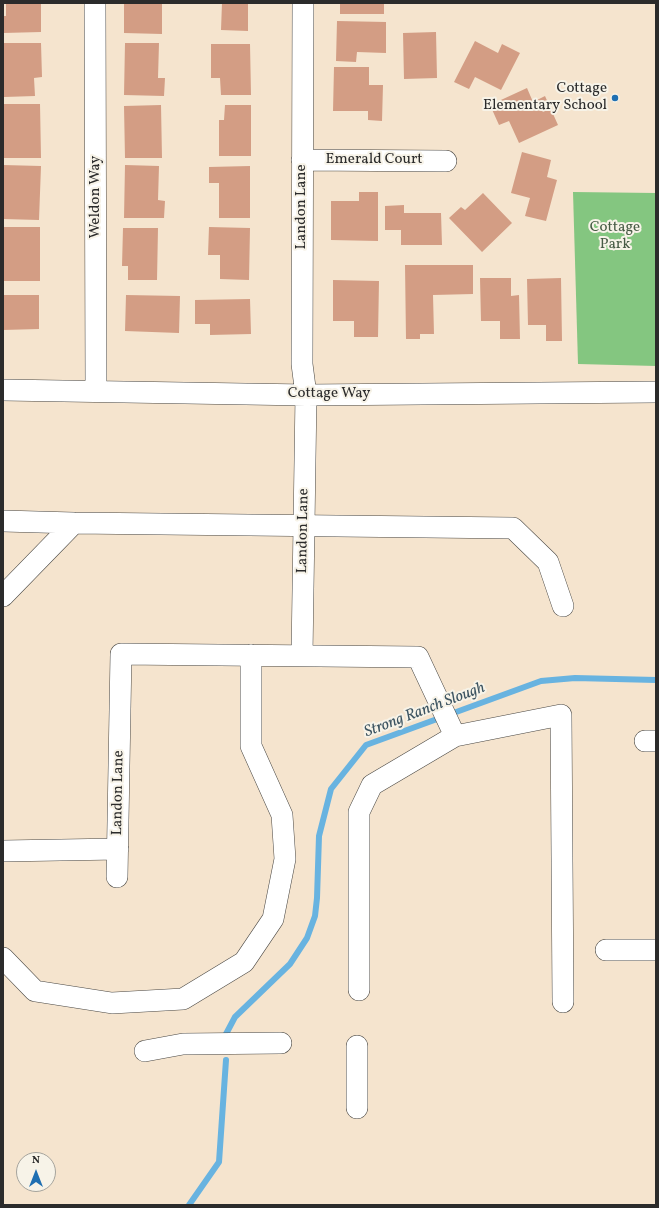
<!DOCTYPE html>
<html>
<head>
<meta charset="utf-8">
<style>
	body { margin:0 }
	#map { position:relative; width:659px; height:1208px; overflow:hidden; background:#f5e4ce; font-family:Vollkorn,serif }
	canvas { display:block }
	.frame { position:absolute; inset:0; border:4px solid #2b2b2b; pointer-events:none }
	.north { position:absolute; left:16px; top:1152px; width:40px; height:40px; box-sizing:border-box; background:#f7f3e8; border:1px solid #a5a39c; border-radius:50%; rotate:0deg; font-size:11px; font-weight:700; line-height:16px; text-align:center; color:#2b2b2b }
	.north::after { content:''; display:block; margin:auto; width:14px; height:18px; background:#1f6fb2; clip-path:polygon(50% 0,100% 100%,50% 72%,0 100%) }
</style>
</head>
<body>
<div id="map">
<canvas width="659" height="1208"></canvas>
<div class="frame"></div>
<div class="north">N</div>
</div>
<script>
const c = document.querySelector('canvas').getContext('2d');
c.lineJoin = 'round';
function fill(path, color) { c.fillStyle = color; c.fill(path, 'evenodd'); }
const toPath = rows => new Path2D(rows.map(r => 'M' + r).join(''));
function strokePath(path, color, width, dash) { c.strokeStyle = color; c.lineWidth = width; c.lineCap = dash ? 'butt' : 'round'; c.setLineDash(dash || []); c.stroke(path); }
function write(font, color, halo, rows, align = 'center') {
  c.font = font + ' Vollkorn,serif'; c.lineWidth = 4; c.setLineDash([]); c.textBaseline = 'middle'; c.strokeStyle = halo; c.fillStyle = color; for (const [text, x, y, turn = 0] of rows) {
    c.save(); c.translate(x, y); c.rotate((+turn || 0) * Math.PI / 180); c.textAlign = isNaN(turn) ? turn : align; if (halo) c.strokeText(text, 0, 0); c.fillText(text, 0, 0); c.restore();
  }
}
fill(toPath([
	[573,192,656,193,656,366,578,364]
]), '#84c680');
strokePath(toPath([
	[226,1034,235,1017,290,964,307,938,315,916,317,898,319,836,331,789,366,745,541,681,575,678,656,680],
	[189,1205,219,1162,226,1060]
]), '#68b3e0', 6);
fill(toPath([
	[6,3,41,3,41,32,3,33,3,16,6,16],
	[124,3,162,3,162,34,124,33],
	[222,3,248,3,248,31,221,30],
	[340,3,384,3,384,14,340,14],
	[337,21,386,22,386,53,357,52,356,62,336,61],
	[436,32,437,78,404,79,403,33],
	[475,41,498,53,502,44,520,53,501,90,475,77,469,89,454,82],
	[3,43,41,43,42,77,34,78,35,96,4,97],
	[125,43,159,43,158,78,165,78,164,96,124,95],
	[211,44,250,44,251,95,221,95,220,78,211,78],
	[334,67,369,67,369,85,383,85,382,121,368,120,368,111,333,111],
	[527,88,533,102,545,96,558,125,519,143,509,121,499,125,490,105],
	[3,104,40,104,41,158,3,158],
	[161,105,162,158,125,158,124,106],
	[225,105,251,105,251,156,219,156,219,120,224,120],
	[522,152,551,160,547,177,557,180,546,221,525,216,530,198,511,193],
	[3,165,41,166,39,220,3,219],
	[125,165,159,166,158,200,165,201,164,218,124,218],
	[250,166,250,218,219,218,219,183,209,183,209,167],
	[359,192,378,192,378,241,331,240,331,201,359,201],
	[483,193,512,223,482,252,449,218,461,207,465,210],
	[404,205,404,213,441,213,442,245,401,245,401,230,385,230,385,206],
	[3,227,40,227,40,281,3,281],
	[209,227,250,228,249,280,220,279,220,255,208,255],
	[123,228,158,228,157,280,128,280,128,266,122,266],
	[405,265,473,265,473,294,433,295,434,334,420,334,420,339,406,339],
	[480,278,511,278,511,296,519,295,520,339,500,339,500,321,481,321],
	[561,278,562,341,546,341,546,325,528,325,527,279],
	[333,280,379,281,378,337,354,337,354,321,333,321],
	[3,295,39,295,39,329,3,330],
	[126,295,180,296,179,333,125,331],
	[250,299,251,334,210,335,210,324,195,324,195,300]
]), '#d39d84');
const minor = toPath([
	[95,3,96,391],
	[302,160,446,161],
	[3,390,306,395,656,392],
	[3,521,74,523],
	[3,596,74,523,513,528,548,562,563,606],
	[302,655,306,395,302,364,303,3],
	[645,741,656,741],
	[3,851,118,849],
	[117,877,121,654,418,657,455,736],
	[606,950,656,950],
	[3,958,35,991,112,1003,183,999,244,962,273,919,285,859,282,815,251,746,251,655],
	[359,990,359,812,372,785,455,736,561,715,563,1002],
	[357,1046,357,1108],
	[145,1051,183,1044,281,1043]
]);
strokePath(minor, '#494743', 22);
strokePath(minor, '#fff', 21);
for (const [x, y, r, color] of [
	[615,98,4,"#1f6fb2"]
]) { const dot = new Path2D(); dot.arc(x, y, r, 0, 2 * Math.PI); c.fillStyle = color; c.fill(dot); strokePath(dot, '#f7f3e8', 1.5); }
write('15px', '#2b2b2b', '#f7f3e8', [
	["Cottage",607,89],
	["Elementary School",607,106]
], 'right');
write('15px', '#2b2b2b', '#f7f3e8', [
	["Emerald Court",374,160],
	["Weldon Way",96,197,-90],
	["Landon Lane",302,207,-90],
	["Cottage Way",329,394],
	["Landon Lane",304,531,-89],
	["Landon Lane",119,793,-89]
]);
write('15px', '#465a44', '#f7f3e8', [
	["Cottage",615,228],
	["Park",615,245]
]);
write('italic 16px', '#3d5461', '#f7f3e8', [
	["Strong Ranch Slough",425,711,-21]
]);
</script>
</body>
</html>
